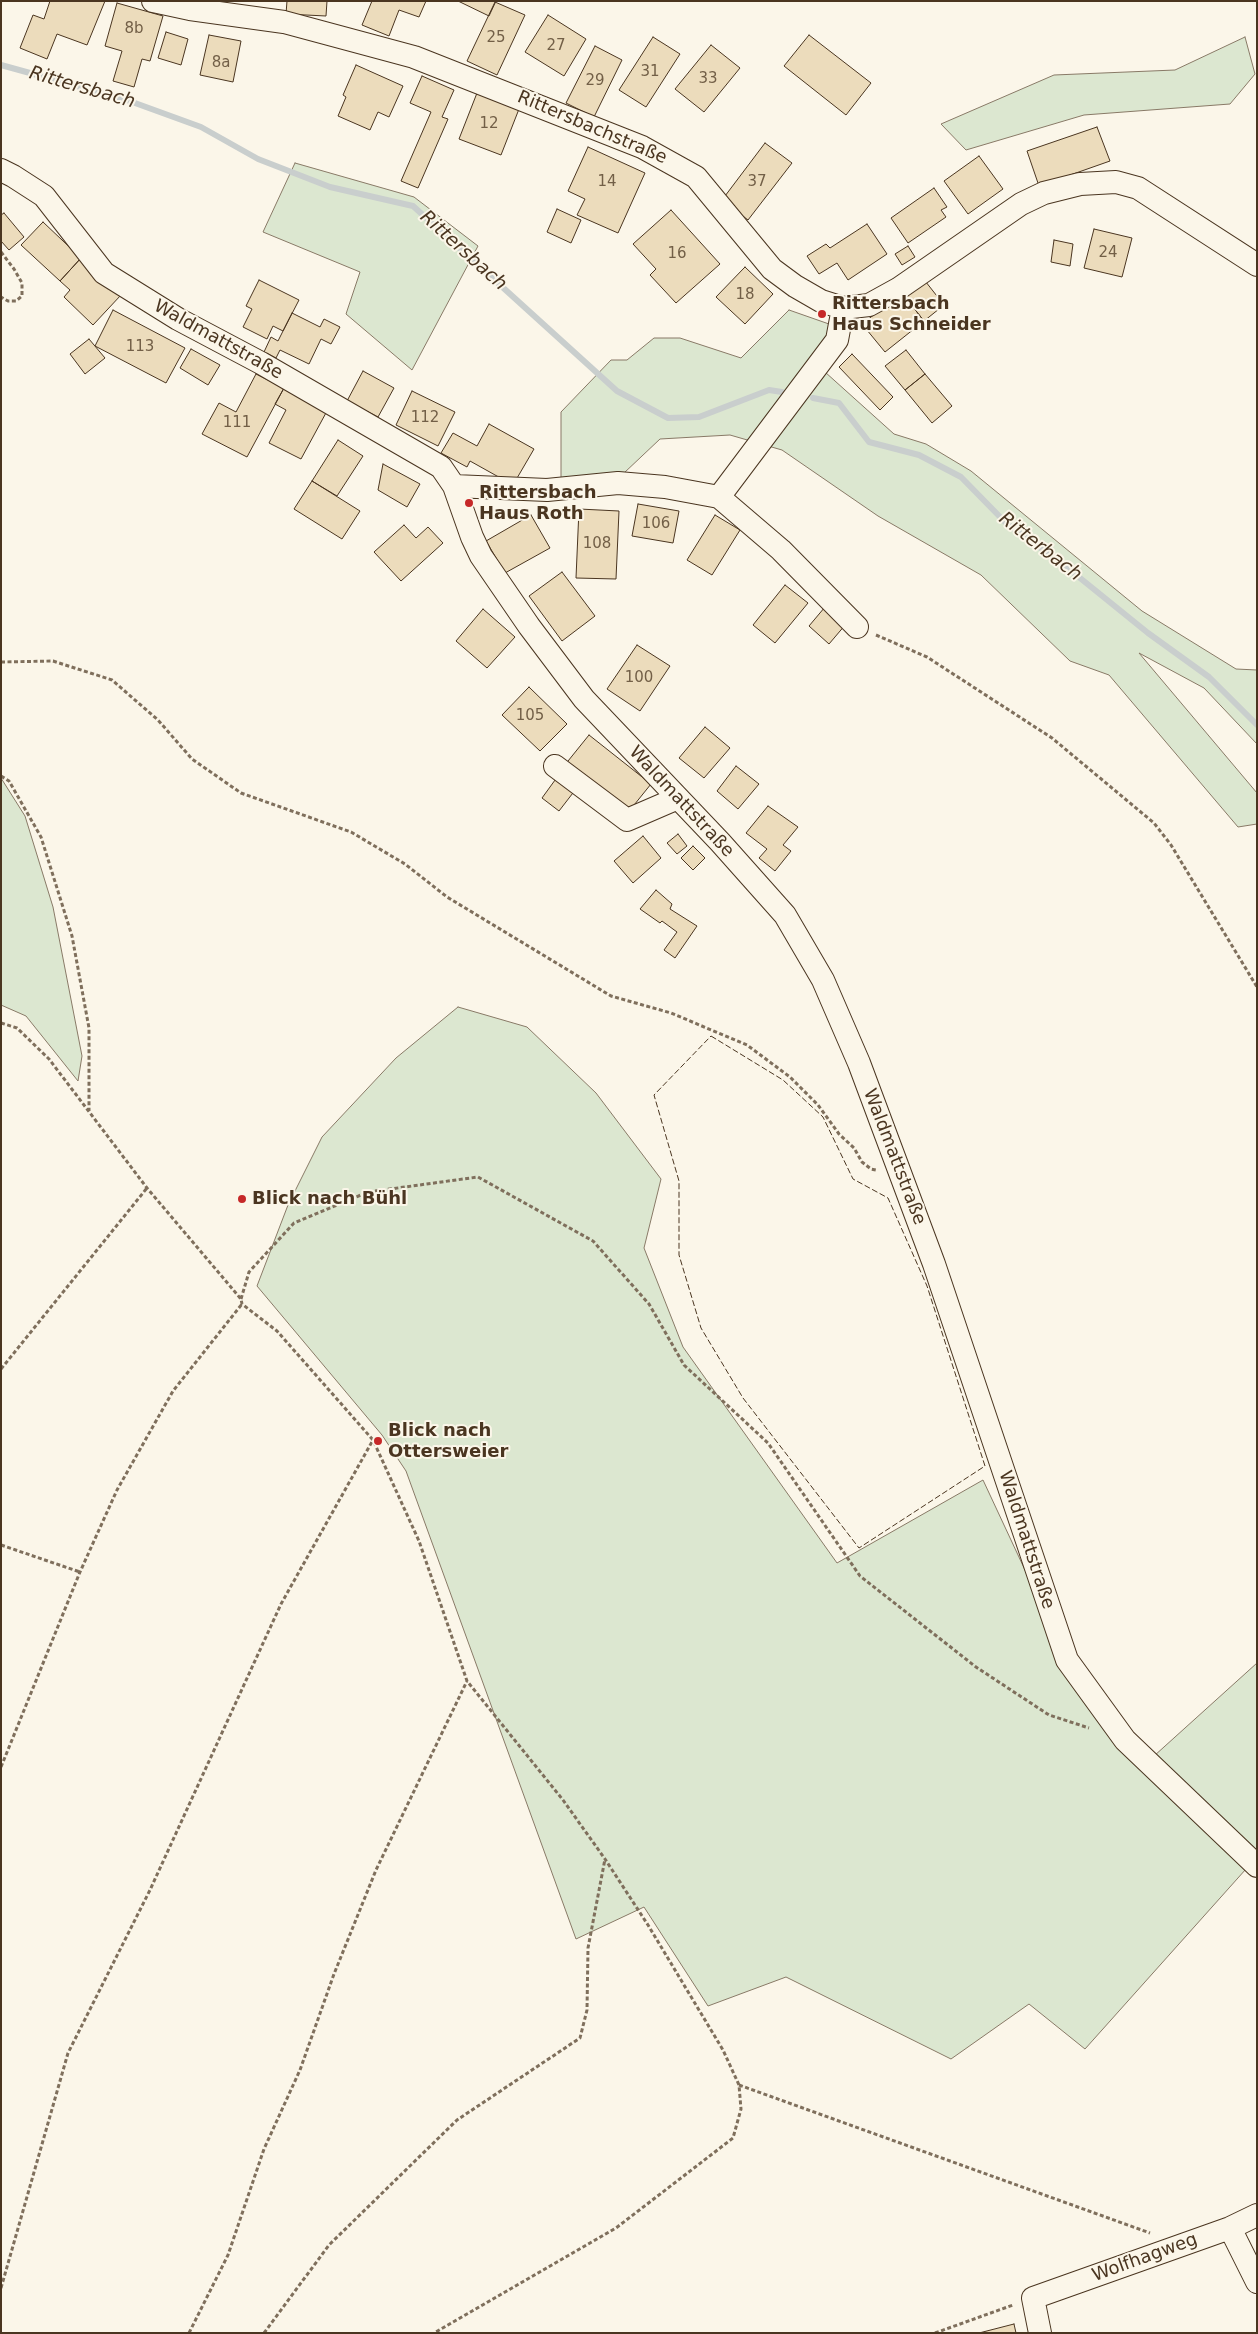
<!DOCTYPE html>
<html>
<head>
<meta charset="utf-8">
<style>
	body { margin:0 }
	#map { position:relative; width:1258px; height:2334px; overflow:hidden; background:#fbf6e9; font-family:"DejaVu Sans",sans-serif }
	canvas { display:block }
	.frame { position:absolute; inset:0; border:2px solid #4a3520; pointer-events:none }
</style>
</head>
<body>
<div id="map">
<canvas width="1258" height="2334"></canvas>
<div class="frame"></div>
</div>
<script>
const c = document.querySelector('canvas').getContext('2d');
c.lineJoin = 'round';
function fill(path, color) { c.fillStyle = color; c.fill(path, 'evenodd'); }
const toPath = rows => new Path2D(rows.map(r => 'M' + r).join(''));
function strokePath(path, color, width, dash) { c.strokeStyle = color; c.lineWidth = width; c.lineCap = dash ? 'butt' : 'round'; c.setLineDash(dash || []); c.stroke(path); }
function write(font, color, halo, rows, align = 'center') {
  c.font = font + ' "DejaVu Sans",sans-serif'; c.lineWidth = 4; c.setLineDash([]); c.textBaseline = 'middle'; c.strokeStyle = halo; c.fillStyle = color; for (const [text, x, y, turn = 0] of rows) {
    c.save(); c.translate(x, y); c.rotate((+turn || 0) * Math.PI / 180); c.textAlign = isNaN(turn) ? turn : align; if (halo) c.strokeText(text, 0, 0); c.fillText(text, 0, 0); c.restore();
  }
}
const green = toPath([
	[1245,37,1255,74,1230,104,1084,115,966,150,941,124,1054,75,1175,70,1245,37],
	[295,163,414,197,478,246,412,370,346,314,360,272,263,232,295,163],
	[789,310,829,324,825,372,894,434,926,444,971,471,1142,611,1236,669,1257,670,1257,744,1204,688,1139,653,1257,793,1257,824,1238,827,1109,675,1070,661,981,575,878,516,782,450,730,435,660,439,624,473,561,479,561,412,611,360,627,360,654,338,680,338,741,358,789,310],
	[1,778,25,816,53,907,82,1056,78,1081,26,1016,1,1005,1,778],
	[458,1007,527,1027,596,1093,661,1179,644,1248,683,1347,837,1563,983,1480,1067,1660,1246,1869,1085,2049,1029,2004,951,2059,786,1977,708,2006,644,1907,576,1939,406,1471,382,1435,257,1286,288,1205,322,1137,396,1058,458,1007],
	[1257,1663,1257,1852,1154,1756,1257,1663]
]);
fill(green, '#dce7d0');
strokePath(green, '#887966', 1);
strokePath(toPath([
	[1,65,124,99,201,127,258,159,330,187,413,206,617,391,668,418,699,417,769,390,782,392],
	[813,398,839,403,869,442,919,455,961,477,1007,524,1059,561,1148,633,1209,677,1257,725]
]), '#c9cecd', 6);
const building = toPath([
	[50,1,105,1,87,45,57,34,47,59,20,48,33,15,44,19,50,1],
	[287,1,327,1,326,16,286,14,287,1],
	[372,1,426,1,419,17,399,10,389,36,362,25,372,1],
	[458,1,496,1,489,16,458,1],
	[495,2,525,15,497,75,467,61,495,2],
	[117,3,163,16,150,61,142,59,134,87,113,81,122,51,105,46,117,3],
	[548,15,586,39,564,76,525,52,548,15],
	[166,32,188,39,181,65,158,58,166,32],
	[209,35,241,41,233,82,200,75,209,35],
	[809,35,871,83,846,115,784,66,809,35],
	[653,37,680,54,646,107,619,90,653,37],
	[711,45,740,68,704,112,675,89,711,45],
	[595,46,622,60,594,117,566,103,595,46],
	[356,65,403,86,389,117,378,112,370,130,338,116,346,97,343,95,356,65],
	[422,76,454,90,442,117,448,119,418,188,401,181,431,112,410,103,422,76],
	[477,93,519,109,501,155,459,139,477,93],
	[1097,127,1110,161,1039,186,1027,151,1097,127],
	[765,143,792,163,748,220,722,200,765,143],
	[588,147,645,173,618,233,577,215,585,199,568,191,588,147],
	[979,156,1003,189,968,214,944,181,979,156],
	[934,188,947,207,941,210,946,217,908,243,891,218,934,188],
	[557,209,581,220,571,243,547,232,557,209],
	[671,210,720,264,676,303,650,275,656,269,633,244,671,210],
	[4,213,24,237,9,250,1,241,1,215,4,213],
	[43,222,81,258,60,281,21,245,43,222],
	[867,224,887,254,848,280,837,263,819,274,807,256,826,244,830,248,867,224],
	[1094,229,1132,238,1122,277,1084,268,1094,229],
	[1054,240,1073,244,1070,266,1051,262,1054,240],
	[908,246,915,257,902,265,895,254,908,246],
	[81,258,121,295,93,325,64,297,70,290,60,281,81,258],
	[745,267,773,294,745,324,716,297,745,267],
	[922,277,944,305,924,321,902,293,922,277],
	[259,280,299,300,283,331,273,326,267,339,243,327,252,309,246,306,259,280],
	[902,293,924,321,885,352,862,324,902,293],
	[113,310,185,348,166,383,95,346,113,310],
	[292,313,320,327,324,319,340,327,331,344,321,339,309,364,280,350,276,358,264,352,271,337,278,341,292,313],
	[89,339,105,358,85,374,70,354,89,339],
	[191,349,220,365,208,385,180,368,191,349],
	[906,350,925,374,905,390,885,366,906,350],
	[852,354,893,397,880,410,839,367,852,354],
	[363,371,394,388,378,417,347,401,363,371],
	[256,374,284,388,247,457,202,434,219,403,236,412,256,374],
	[925,374,952,406,932,423,905,390,925,374],
	[284,388,327,411,301,459,269,443,286,410,275,404,284,388],
	[412,391,455,412,438,446,396,425,412,391],
	[489,424,534,449,513,485,470,461,467,467,441,453,453,433,477,446,489,424],
	[338,440,363,456,337,496,312,481,338,440],
	[383,464,420,484,407,507,378,490,383,464],
	[312,481,360,511,342,539,294,509,312,481],
	[638,504,679,511,673,543,632,536,638,504],
	[579,509,619,511,616,579,576,578,579,509],
	[531,515,550,548,505,573,486,541,531,515],
	[715,515,740,530,712,575,687,560,715,515],
	[404,525,416,538,428,527,443,543,401,581,374,552,404,525],
	[562,572,595,616,562,641,529,596,562,572],
	[785,585,808,603,775,643,753,625,785,585],
	[825,607,846,624,829,644,809,626,825,607],
	[483,609,515,637,487,668,456,641,483,609],
	[637,645,670,666,640,711,607,689,637,645],
	[529,687,567,724,540,751,502,715,529,687],
	[705,727,730,748,704,778,679,758,705,727],
	[589,735,651,784,626,815,564,766,589,735],
	[736,766,759,784,738,809,717,791,736,766],
	[558,776,576,789,559,811,542,798,558,776],
	[768,806,798,827,783,845,791,851,775,871,759,858,767,849,746,833,768,806],
	[678,834,687,846,677,854,667,843,678,834],
	[643,836,661,858,633,883,614,861,643,836],
	[693,846,705,858,693,870,681,858,693,846],
	[656,890,672,904,670,909,697,926,675,958,664,950,677,932,662,921,660,923,640,909,656,890],
	[1014,2324,1016,2333,979,2333,1014,2324]
]);
fill(building, '#ecdcbc');
strokePath(building, '#4a3520', 1);
const minor = toPath([
	[153,1,190,9,284,22,414,57,642,147,696,177,772,269,795,286,821,301,843,308,869,305,898,289,1021,204,1044,193,1080,184,1116,182,1138,188,1257,265],
	[1,170,13,176,44,196,104,273,178,319,261,363,441,467,454,486,472,537,481,556,529,626,584,699,720,842,785,915,823,980,859,1063,934,1264,1067,1660,1125,1740,1257,1866],
	[454,486,547,490,618,483,665,487,719,497,781,550,857,627],
	[719,497,837,340,843,308],
	[555,766,627,820,678,798],
	[1230,2228,1257,2282],
	[1040,2333,1033,2298,1230,2228,1257,2215]
]);
strokePath(minor, '#4a3520', 24);
strokePath(toPath([
	[1,252,14,269,22,283,22,296,16,301,8,301,1,297],
	[876,635,927,657,1052,738,1154,823,1171,845,1257,987],
	[1,662,53,661,112,680,158,720,192,759,241,793,351,832,405,864,447,897,611,996,671,1013,747,1045,790,1077,818,1105,839,1134,854,1148,862,1162,871,1169,876,1170],
	[1,776,9,781,41,837,72,936,89,1028,89,1111],
	[1,1023,17,1028,49,1059,147,1188,241,1299,242,1304,277,1331,373,1440,419,1541,467,1681,563,1800,605,1859,648,1925,723,2050,739,2085,741,2109,733,2138,616,2228,434,2333],
	[241,1299,249,1272,294,1223,368,1192,478,1177,593,1241,649,1304,684,1365,768,1443,860,1576,976,1667,1049,1715,1089,1728],
	[1,1369,147,1188],
	[1,1545,80,1572],
	[1,1767,80,1572,117,1490,173,1391,242,1304],
	[739,2085,1150,2233],
	[1,2288,68,2053,150,1890,281,1604,373,1440],
	[189,2333,228,2255,264,2149,300,2070,334,1974,376,1870,467,1681],
	[264,2333,329,2245,457,2120,580,2038,587,2010,588,1948,605,1859],
	[935,2333,1013,2305]
]), '#7f6f5c', 3, [4, 2.5]);
strokePath(minor, '#fbf6e9', 22);
strokePath(toPath([
	[711,1036,783,1080,823,1117,853,1179,888,1198,927,1286,985,1466,859,1548,743,1398,701,1328,679,1255,679,1181,654,1095,711,1036]
]), '#4a3520', 1, [6, 2.5]);
for (const [x, y, r, color] of [
	[822,314,5,"#c62828"],
	[469,503,5,"#c62828"],
	[242,1199,5,"#c62828"],
	[378,1441,5,"#c62828"]
]) { const dot = new Path2D(); dot.arc(x, y, r, 0, 2 * Math.PI); c.fillStyle = color; c.fill(dot); strokePath(dot, '#fbf6e9', 2); }
write('15px', '#725f47', null, [
	["8b",134,29],
	["25",496,38],
	["27",556,46],
	["8a",221,63],
	["31",650,72],
	["33",708,79],
	["29",595,81],
	["12",489,124],
	["14",607,182],
	["37",757,182],
	["24",1108,253],
	["16",677,254],
	["18",745,295],
	["113",140,347],
	["112",425,418],
	["111",237,423],
	["106",656,524],
	["108",597,544],
	["100",639,678],
	["105",530,716]
]);
write('18px', '#4a3520', '#fbf6e9', [
	["Rittersbachstraße",592,128,23],
	["Waldmattstraße",218,340,29],
	["Waldmattstraße",681,802,47],
	["Waldmattstraße",894,1157,69],
	["Waldmattstraße",1026,1540,72],
	["Wolfhagweg",1145,2258,-20]
]);
write('bold 18px', '#4a3520', '#fbf6e9', [
	["Rittersbach",832,304],
	["Haus Schneider",832,325],
	["Rittersbach",479,493],
	["Haus Roth",479,514],
	["Blick nach Bühl",252,1199],
	["Blick nach",388,1431],
	["Ottersweier",388,1452]
], 'left');
write('italic 19px', '#4a3520', '#fbf6e9', [
	["Rittersbach",82,88,16],
	["Rittersbach",463,251,42],
	["Ritterbach",1040,547,38]
]);
</script>
</body>
</html>
